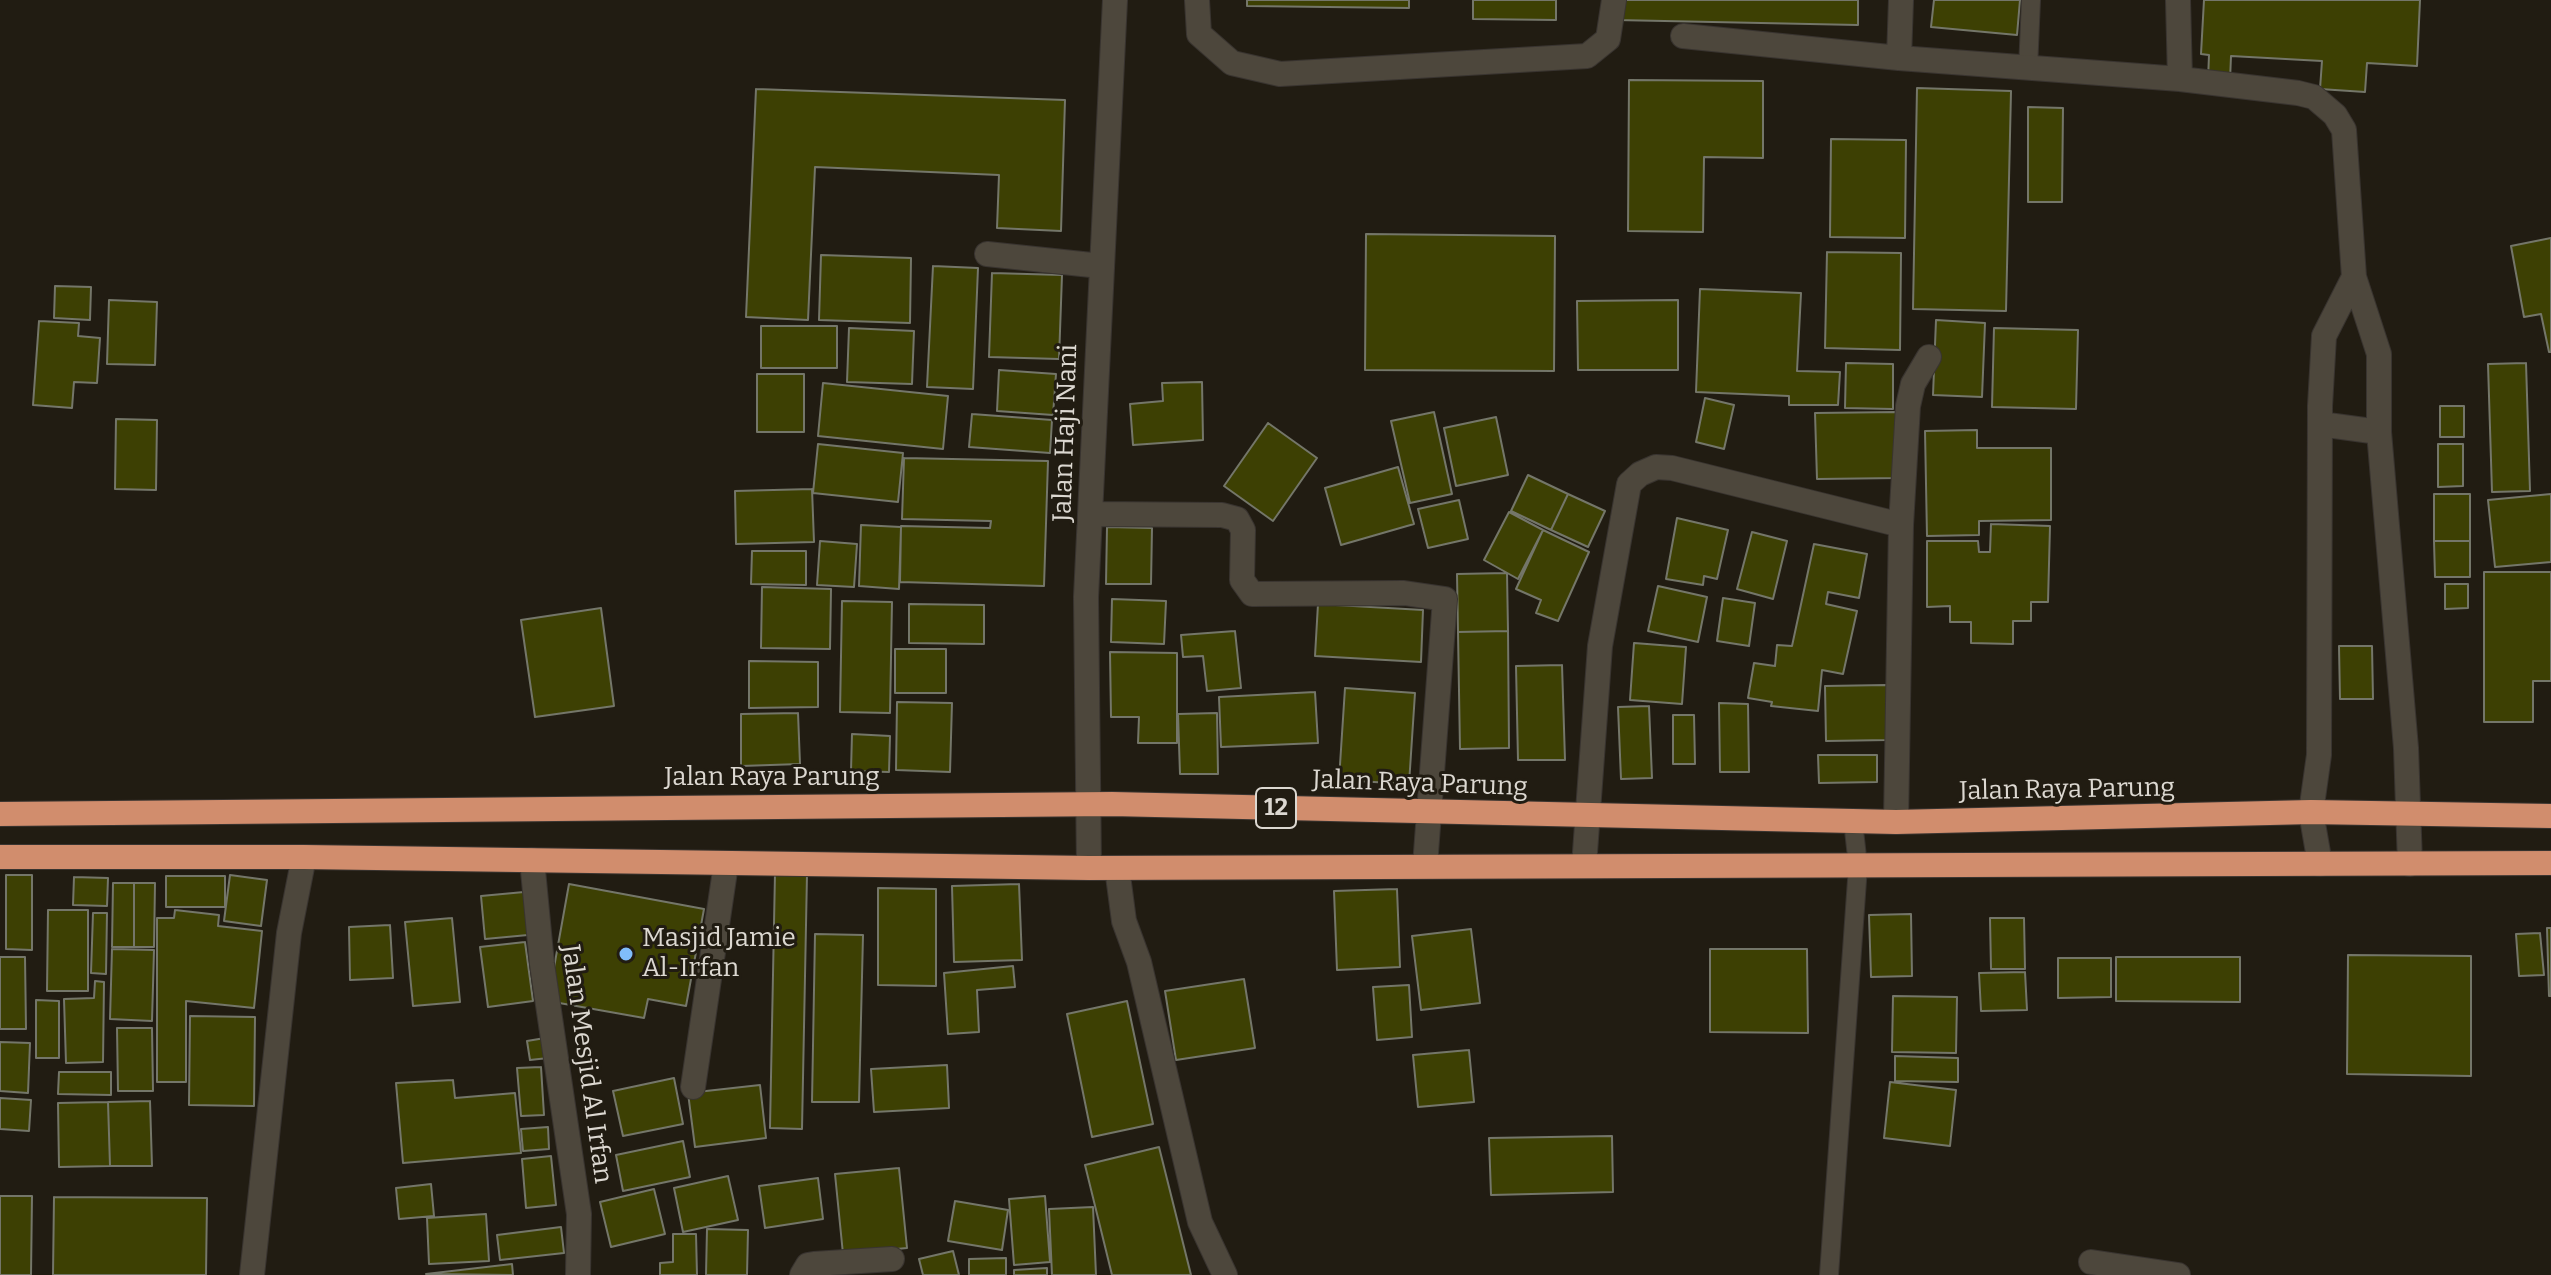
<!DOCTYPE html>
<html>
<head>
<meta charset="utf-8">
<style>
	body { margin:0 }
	canvas { display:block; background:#211c12 }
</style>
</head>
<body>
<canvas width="2551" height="1275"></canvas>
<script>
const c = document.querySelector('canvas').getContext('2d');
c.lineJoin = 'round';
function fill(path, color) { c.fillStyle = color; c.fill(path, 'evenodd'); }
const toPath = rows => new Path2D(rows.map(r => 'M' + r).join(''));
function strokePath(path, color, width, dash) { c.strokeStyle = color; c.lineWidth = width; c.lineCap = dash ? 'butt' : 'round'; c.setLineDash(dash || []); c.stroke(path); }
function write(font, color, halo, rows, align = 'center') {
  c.font = font + ' Bitter,serif'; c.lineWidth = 6; c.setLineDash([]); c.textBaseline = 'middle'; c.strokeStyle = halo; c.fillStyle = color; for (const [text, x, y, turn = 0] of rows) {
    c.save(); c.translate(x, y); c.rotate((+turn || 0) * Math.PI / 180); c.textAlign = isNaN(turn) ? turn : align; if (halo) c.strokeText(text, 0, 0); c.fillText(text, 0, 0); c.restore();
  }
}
const building = toPath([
	[1247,0,1409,0,1409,8,1247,6,1247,0],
	[1473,0,1556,0,1556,20,1473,19,1473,0],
	[1616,0,1858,0,1858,25,1616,20,1616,0],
	[1934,0,2020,0,2017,35,1931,27,1934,0],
	[2204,0,2420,0,2417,66,2367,63,2365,92,2320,89,2322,61,2231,56,2230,80,2208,80,2209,55,2201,54,2204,0],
	[1629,80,1763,81,1763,158,1704,157,1703,232,1628,231,1629,80],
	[1917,88,2011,91,2006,311,1913,309,1917,88],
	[756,89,1065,100,1061,231,997,228,999,175,815,167,808,320,746,317,756,89],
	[2028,107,2063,108,2062,202,2028,202,2028,107],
	[1831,139,1906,140,1905,238,1830,237,1831,139],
	[1366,234,1555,236,1554,371,1365,370,1366,234],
	[2551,238,2551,352,2549,352,2541,314,2524,317,2511,246,2551,238],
	[1827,252,1901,253,1900,350,1825,348,1827,252],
	[821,255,911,258,910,323,819,320,821,255],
	[933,266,978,268,973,389,927,387,933,266],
	[992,273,1062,275,1059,359,989,357,992,273],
	[55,286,91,287,90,320,54,318,55,286],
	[1700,289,1801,293,1797,371,1840,372,1838,405,1789,405,1789,396,1696,392,1700,289],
	[109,300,157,302,155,365,107,364,109,300],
	[1678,300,1678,370,1578,370,1577,301,1678,300],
	[1936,320,1985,323,1982,397,1933,395,1936,320],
	[39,321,79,323,78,336,100,338,97,383,74,382,72,408,33,405,39,321],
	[761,326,837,326,837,368,761,368,761,326],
	[849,328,914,331,912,384,847,382,849,328],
	[1994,328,2078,330,2076,409,1992,407,1994,328],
	[1846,363,1893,364,1893,409,1845,408,1846,363],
	[2526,363,2530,491,2492,492,2488,364,2526,363],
	[999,370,1056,374,1053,415,997,411,999,370],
	[757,374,804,374,804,432,757,432,757,374],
	[1202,382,1203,440,1133,445,1130,404,1163,401,1162,383,1202,382],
	[823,383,948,396,943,449,818,436,823,383],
	[1705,398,1734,405,1724,449,1696,442,1705,398],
	[2440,406,2464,406,2464,437,2440,437,2440,406],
	[1434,412,1452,494,1410,503,1391,421,1434,412],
	[1898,412,1899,478,1817,479,1815,413,1898,412],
	[972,414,1052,420,1050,453,969,447,972,414],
	[1496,417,1508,475,1456,486,1444,428,1496,417],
	[116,419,157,420,156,490,115,489,116,419],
	[1268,423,1317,458,1273,521,1224,486,1268,423],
	[1977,430,1977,448,2051,448,2051,520,1979,521,1979,535,1927,536,1925,431,1977,430],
	[818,444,903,453,898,502,813,493,818,444],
	[2438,444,2463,444,2463,486,2438,487,2438,444],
	[904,458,1048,461,1044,586,900,582,901,526,990,528,991,521,902,519,904,458],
	[1398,467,1414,524,1341,545,1325,488,1398,467],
	[1528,475,1568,494,1551,530,1511,511,1528,475],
	[812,489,814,542,736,544,735,491,812,489],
	[1568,494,1605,511,1588,547,1551,530,1568,494],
	[2434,494,2470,494,2470,541,2434,541,2434,494],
	[2551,494,2551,562,2495,567,2488,500,2551,494],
	[1459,500,1468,539,1428,548,1418,509,1459,500],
	[1509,512,1543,530,1518,579,1484,560,1509,512],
	[1677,518,1728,530,1717,579,1704,576,1703,585,1666,579,1677,518],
	[1991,524,2050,526,2048,602,2031,602,2031,621,2013,621,2013,644,1971,643,1971,622,1950,622,1950,606,1927,607,1927,541,1978,541,1979,552,1990,552,1991,524],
	[861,525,901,527,899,589,859,586,861,525],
	[1107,527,1152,528,1151,584,1106,584,1107,527],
	[1543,530,1589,552,1558,621,1536,613,1541,600,1516,589,1543,530],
	[1752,532,1787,541,1773,599,1737,589,1752,532],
	[820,541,857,544,854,587,817,585,820,541],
	[2434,541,2470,541,2470,577,2435,577,2434,541],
	[1814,544,1867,554,1859,598,1828,592,1826,604,1857,611,1843,674,1822,670,1818,711,1771,706,1772,702,1748,698,1754,663,1775,666,1777,645,1792,646,1814,544],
	[752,551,806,551,806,585,751,584,752,551],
	[2484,572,2551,572,2551,681,2533,681,2533,722,2484,722,2484,572],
	[1507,573,1508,631,1458,632,1457,574,1507,573],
	[2445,584,2468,584,2468,608,2445,609,2445,584],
	[1658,586,1707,597,1698,642,1648,631,1658,586],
	[762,587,831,589,830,649,761,648,762,587],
	[1723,598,1755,603,1749,646,1717,641,1723,598],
	[1112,599,1166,601,1164,644,1111,642,1112,599],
	[842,601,892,602,890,713,840,712,842,601],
	[909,604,984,605,984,644,909,643,909,604],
	[1318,604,1423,610,1421,662,1315,656,1318,604],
	[601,608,614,706,535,717,521,620,601,608],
	[1235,631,1241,688,1207,691,1203,656,1183,657,1181,635,1235,631],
	[1508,631,1509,748,1460,749,1458,632,1508,631],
	[1634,643,1686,647,1682,704,1630,700,1634,643],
	[2339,646,2372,646,2373,699,2340,699,2339,646],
	[895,649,946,649,946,693,895,693,895,649],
	[1110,652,1177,653,1177,743,1138,743,1139,717,1111,717,1110,652],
	[749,661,818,662,818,707,749,708,749,661],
	[1562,665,1565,760,1518,760,1516,666,1562,665],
	[1887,685,1888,740,1826,741,1825,686,1887,685],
	[1345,688,1415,693,1409,784,1339,780,1345,688],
	[1315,692,1318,743,1221,747,1219,697,1315,692],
	[897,702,952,703,950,772,896,770,897,702],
	[1719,703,1748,704,1749,772,1720,772,1719,703],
	[1649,706,1652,778,1621,779,1618,707,1649,706],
	[798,713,800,764,741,766,741,714,798,713],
	[1217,713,1218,774,1180,774,1178,714,1217,713],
	[1673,715,1694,715,1695,764,1673,764,1673,715],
	[852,734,890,736,889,772,851,771,852,734],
	[1818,755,1877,755,1877,782,1819,783,1818,755],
	[775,873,807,874,802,1129,770,1128,775,873],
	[6,875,32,875,32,950,6,949,6,875],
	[230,875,267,880,261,926,224,921,230,875],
	[166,876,225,876,225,907,166,907,166,876],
	[74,877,108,878,107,906,73,905,74,877],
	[113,883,134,883,134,947,112,947,113,883],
	[134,883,155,883,154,947,134,947,134,883],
	[569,884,704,909,686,1006,648,999,644,1018,548,1001,569,884],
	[1019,884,1022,960,954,962,952,886,1019,884],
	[878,888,936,889,936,986,878,985,878,888],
	[1397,889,1400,967,1337,970,1334,891,1397,889],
	[524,892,528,935,485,939,481,896,524,892],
	[48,910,88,910,88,991,47,991,48,910],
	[175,910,219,915,218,926,262,931,254,1008,186,1001,186,1082,157,1082,157,918,174,918,175,910],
	[93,913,107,913,106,974,91,973,93,913],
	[1911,914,1912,976,1871,977,1869,915,1911,914],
	[452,918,460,1002,413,1006,405,922,452,918],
	[1990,918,2024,918,2025,969,1991,969,1990,918],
	[390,925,393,978,350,980,349,927,390,925],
	[2547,928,2551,928,2551,996,2549,996,2547,928],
	[1471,929,1480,1003,1421,1010,1412,936,1471,929],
	[2540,933,2544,975,2519,976,2516,934,2540,933],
	[815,934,863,935,859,1102,812,1102,815,934],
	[525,942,533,1001,488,1007,480,947,525,942],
	[112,949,154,950,152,1021,110,1019,112,949],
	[1710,949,1807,949,1808,1033,1710,1032,1710,949],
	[2348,955,2471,956,2471,1076,2347,1074,2348,955],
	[0,957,25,957,26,1029,0,1029,0,957],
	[2116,957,2240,957,2240,1002,2116,1001,2116,957],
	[2058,958,2111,958,2111,997,2058,998,2058,958],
	[1013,966,1015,987,977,990,979,1032,948,1034,944,973,1013,966],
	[2025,972,2027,1010,1981,1011,1979,973,2025,972],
	[1244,979,1255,1048,1176,1060,1165,991,1244,979],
	[95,981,104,982,103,1062,66,1063,64,999,94,998,95,981],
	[1409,985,1412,1037,1377,1040,1373,987,1409,985],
	[1893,996,1957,997,1956,1053,1892,1052,1893,996],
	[36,1000,59,1001,59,1058,36,1058,36,1000],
	[1127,1001,1153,1124,1092,1137,1067,1014,1127,1001],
	[190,1016,255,1017,254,1106,189,1105,190,1016],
	[117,1028,152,1028,153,1091,118,1091,117,1028],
	[545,1038,548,1058,530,1060,527,1041,545,1038],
	[0,1042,30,1043,28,1093,0,1091,0,1042],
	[1469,1050,1474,1102,1418,1107,1413,1055,1469,1050],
	[1895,1056,1958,1058,1958,1082,1895,1081,1895,1056],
	[947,1065,949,1108,874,1112,871,1069,947,1065],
	[541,1067,544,1115,521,1116,517,1068,541,1067],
	[59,1072,111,1072,111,1095,58,1094,59,1072],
	[674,1078,683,1124,623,1136,613,1091,674,1078],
	[453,1080,455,1098,515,1093,521,1153,403,1163,396,1083,453,1080],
	[1890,1082,1956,1090,1950,1146,1884,1138,1890,1082],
	[760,1085,766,1138,695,1147,688,1093,760,1085],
	[0,1098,31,1100,29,1131,0,1129,0,1098],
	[150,1101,152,1166,110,1166,108,1102,150,1101],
	[108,1102,110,1166,59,1167,58,1103,108,1102],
	[548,1127,549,1149,523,1151,521,1129,548,1127],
	[1612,1136,1613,1192,1491,1195,1489,1138,1612,1136],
	[683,1141,690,1177,623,1191,616,1155,683,1141],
	[1159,1147,1191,1275,1112,1275,1085,1165,1159,1147],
	[551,1156,556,1205,526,1208,522,1159,551,1156],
	[899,1168,907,1248,843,1254,835,1174,899,1168],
	[728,1176,738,1220,683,1232,674,1188,728,1176],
	[818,1178,823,1219,765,1228,759,1186,818,1178],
	[431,1184,434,1216,399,1219,396,1188,431,1184],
	[654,1189,665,1234,611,1247,600,1202,654,1189],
	[0,1196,32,1196,31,1275,0,1275,0,1196],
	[1045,1196,1050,1262,1014,1265,1009,1199,1045,1196],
	[54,1197,207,1198,206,1275,53,1275,54,1197],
	[955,1201,1008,1210,1002,1250,948,1241,955,1201],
	[1093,1207,1096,1275,1052,1275,1049,1209,1093,1207],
	[486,1214,489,1261,429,1264,427,1218,486,1214],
	[561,1227,564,1253,500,1260,497,1235,561,1227],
	[707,1229,748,1230,747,1275,706,1275,707,1229],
	[673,1234,696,1234,697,1275,660,1275,660,1263,673,1262,673,1234],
	[953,1251,959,1275,923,1275,919,1259,953,1251],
	[1006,1258,1006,1275,969,1275,969,1259,1006,1258],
	[512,1264,513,1275,426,1274,512,1264],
	[1047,1268,1047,1275,1014,1275,1014,1270,1047,1268]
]);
fill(building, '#3d4003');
strokePath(building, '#747669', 2);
const lane = toPath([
	[2028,69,2031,0],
	[1829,1275,1858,866,1853,821]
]);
const street = toPath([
	[1197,0,1199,34,1232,63,1280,74,1587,56,1608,39,1614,0],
	[1901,0,1899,58,2180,79,2298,93,2314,97,2335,115,2344,130,2354,277,2379,354,2379,432,2406,748,2410,864],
	[2178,0,2180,79],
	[1683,36,1899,58],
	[987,254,1101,266],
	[2320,424,2379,432],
	[1092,514,1222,515,1237,519,1243,530,1242,580,1252,594,1404,593,1445,599,1425,866],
	[1896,822,1901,525,1908,406,1913,384,1929,357],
	[532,860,542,964,579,1214,578,1275],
	[2320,864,2311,812,2319,755,2320,406,2324,336,2354,277],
	[1584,866,1600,646,1629,484,1640,474,1656,467,1672,468,1901,525],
	[1089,868,1086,597,1115,0],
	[1117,868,1124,921,1139,962,1200,1222,1225,1275],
	[693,1087,726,864],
	[2091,1262,2178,1275],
	[252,1275,289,933,304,857],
	[802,1275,808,1265,814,1264,892,1259]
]);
const highway = toPath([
	[0,814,1112,804,1896,822,2311,812,2551,816],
	[0,857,304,857,1089,868,2551,863]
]);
strokePath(lane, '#393430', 20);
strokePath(street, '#393430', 26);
strokePath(highway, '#393430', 26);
strokePath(lane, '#4d473c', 18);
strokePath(street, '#4d473c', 24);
strokePath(highway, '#d18d6d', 24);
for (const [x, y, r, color] of [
	[626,954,8,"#80bdfa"]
]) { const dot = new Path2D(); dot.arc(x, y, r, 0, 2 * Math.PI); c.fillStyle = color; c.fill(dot); strokePath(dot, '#211c12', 3); }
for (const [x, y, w] of [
	[1276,808,40]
]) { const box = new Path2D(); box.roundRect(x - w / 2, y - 20, w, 40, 6); c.fillStyle = '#211c12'; c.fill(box); strokePath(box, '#dcd8d1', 2); }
write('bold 24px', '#dcd8d1', null, [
	["12",1276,808]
]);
write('26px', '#dcd8d1', '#211c12', [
	["Jalan Haji Nani",1066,433,-88],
	["Jalan Raya Parung",772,778],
	["Jalan Raya Parung",1420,784,2],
	["Jalan Raya Parung",2067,790,-1],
	["Jalan Mesjid Al Irfan",586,1064,82]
]);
write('26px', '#dcd8d1', '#211c12', [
	["Masjid Jamie",642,939],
	["Al-Irfan",642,969]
], 'left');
</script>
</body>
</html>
